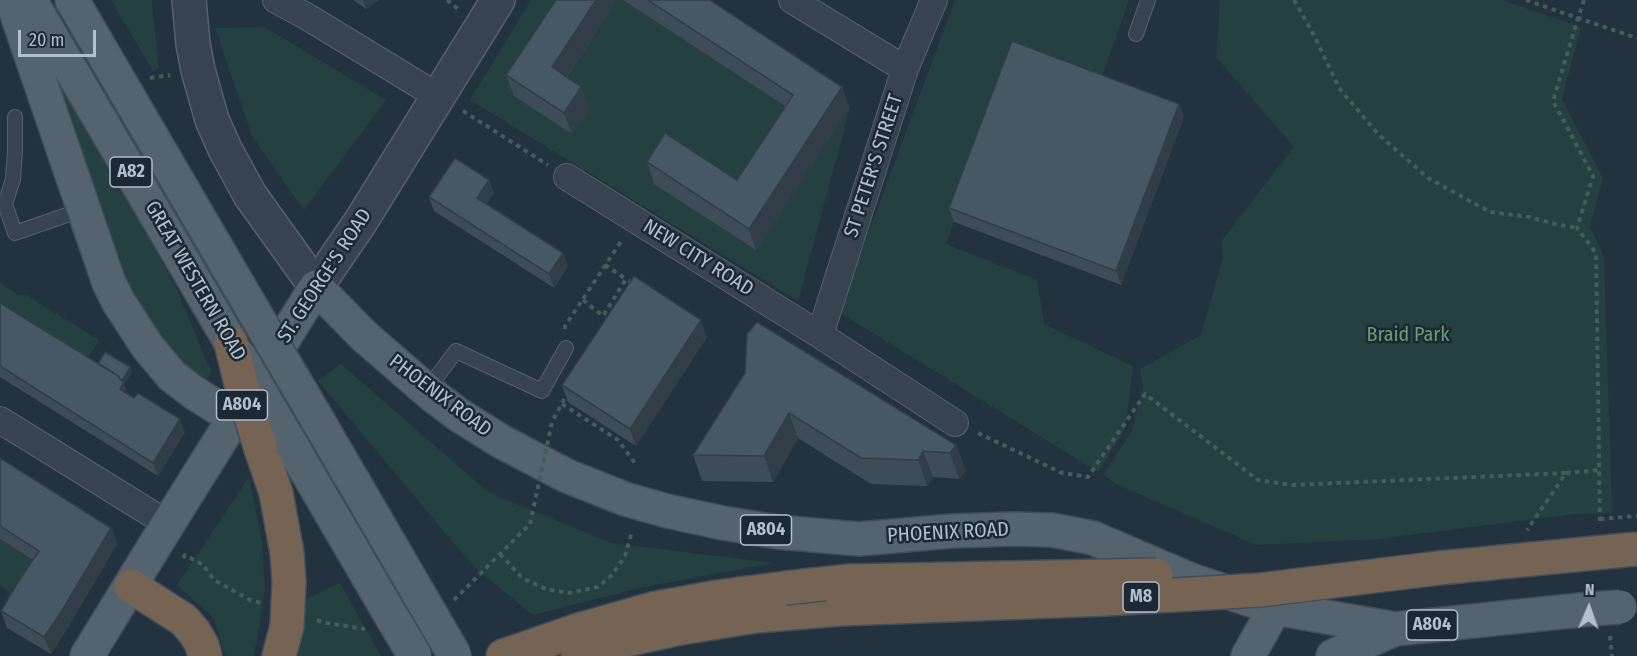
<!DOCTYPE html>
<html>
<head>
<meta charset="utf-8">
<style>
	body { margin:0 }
	#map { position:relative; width:1637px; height:656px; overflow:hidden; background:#23323f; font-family:"Fira Sans Condensed",sans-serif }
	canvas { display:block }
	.north { position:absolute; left:1559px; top:578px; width:60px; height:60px; -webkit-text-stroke:4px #1c2934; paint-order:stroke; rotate:2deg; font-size:16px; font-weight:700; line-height:24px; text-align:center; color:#b3bfca }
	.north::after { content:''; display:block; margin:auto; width:21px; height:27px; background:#b3bfca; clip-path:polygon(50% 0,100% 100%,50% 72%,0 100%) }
	.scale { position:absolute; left:18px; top:30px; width:78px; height:27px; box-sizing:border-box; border:3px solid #b3bfca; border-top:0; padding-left:8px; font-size:18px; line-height:21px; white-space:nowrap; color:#b3bfca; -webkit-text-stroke:4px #1c2934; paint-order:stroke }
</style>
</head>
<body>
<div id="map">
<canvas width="1637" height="656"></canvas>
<div class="north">N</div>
<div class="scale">20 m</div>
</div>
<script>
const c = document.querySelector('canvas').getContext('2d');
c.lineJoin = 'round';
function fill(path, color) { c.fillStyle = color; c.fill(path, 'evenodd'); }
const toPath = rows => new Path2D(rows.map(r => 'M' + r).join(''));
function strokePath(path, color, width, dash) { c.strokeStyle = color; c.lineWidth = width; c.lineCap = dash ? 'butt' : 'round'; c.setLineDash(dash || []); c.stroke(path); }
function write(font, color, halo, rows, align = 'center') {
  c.font = font + ' "Fira Sans Condensed",sans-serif'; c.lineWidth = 5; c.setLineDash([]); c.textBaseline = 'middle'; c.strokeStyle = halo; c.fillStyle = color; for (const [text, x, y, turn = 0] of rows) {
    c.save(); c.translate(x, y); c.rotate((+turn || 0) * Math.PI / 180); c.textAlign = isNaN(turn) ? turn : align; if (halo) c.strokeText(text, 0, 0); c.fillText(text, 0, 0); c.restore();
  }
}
fill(toPath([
	[111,0,152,0,153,15,159,68,153,71],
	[531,0,577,0,559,88,617,0,623,0,801,116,756,250,850,108,798,301,470,100],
	[955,0,1129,0,1099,85,954,222,946,244,1037,280,1044,324,1133,366,1125,429,1098,472,839,312],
	[1220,0,1502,0,1581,27,1562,99,1603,178,1590,227,1604,257,1612,513,1575,514,1378,539,1256,545,1116,484,1103,475,1132,431,1143,387,1140,369,1201,335,1223,258,1222,240,1294,147,1216,57],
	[265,27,386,100,304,210,252,136,215,28],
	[62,83,137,214,178,292,205,358,212,371,202,386,146,333,54,99],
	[0,283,18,295,26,295,99,340,84,366,0,314],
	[341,364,488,492,611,543,774,563,639,588,533,615,473,566,318,381],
	[249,477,262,541,265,590,254,656,225,656,214,618,177,585],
	[0,539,45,568,23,601,0,586],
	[340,583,381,656,292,656,302,601]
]), '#254040');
const service = toPath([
	[1136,34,1148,0],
	[15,117,15,151,13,179,5,204,15,233,84,209],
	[427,390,456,351,542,391,566,348]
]);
const minor = toPath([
	[276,0,306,16,439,97],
	[792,0,905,69],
	[567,177,820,335,955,423],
	[820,335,905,69,934,0],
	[0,420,168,524]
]);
const tertiary = toPath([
	[189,0,193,44,198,70,212,120,225,149,250,195,316,287,361,221,498,0]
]);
const primary = toPath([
	[12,0,109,283,118,301,147,346,172,376,193,392,234,418],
	[30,0,231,343],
	[72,0,260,322],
	[320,424,419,594],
	[290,443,387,609],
	[87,656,168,524,316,287,364,336,431,394,459,415,502,442,567,476,625,499,667,511,723,523,778,532,859,539,952,531,1012,529,1052,530,1093,538,1191,580,1275,608,1395,629,1590,609],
	[1248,656,1275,608],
	[1333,656,1395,629]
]);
const motorway = toPath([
	[261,449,276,493,287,553,289,582],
	[131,586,184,620,195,633,202,645,205,656],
	[279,656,287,626],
	[503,656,578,630,652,609,717,597,785,588],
	[578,656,626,640,681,628,756,616,841,609]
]);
strokePath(service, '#55626d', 16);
strokePath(minor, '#55626d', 28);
strokePath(tertiary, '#55626d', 36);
strokePath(primary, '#404d58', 36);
strokePath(motorway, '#424f5a', 36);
strokePath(toPath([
	[447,0,458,9],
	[1294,0,1315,37,1339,88,1378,134,1428,178,1490,212,1529,217,1555,224,1577,228],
	[1526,0,1578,18,1553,101,1593,176,1577,228,1596,253,1600,524],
	[1584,0,1578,18,1637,38],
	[150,78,170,75],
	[463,111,548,165],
	[605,265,626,279],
	[565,329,565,326,622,240],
	[562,404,618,440,635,463],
	[978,433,1062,473,1088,477,1145,394,1258,480,1292,485,1566,473,1527,530],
	[1566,473,1599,470],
	[1600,519,1637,516],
	[500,554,522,578,546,589,569,593,598,587,612,575,625,556,632,531],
	[183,558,185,555,203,565,214,580,250,600,261,603],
	[454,600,530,524],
	[317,620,327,623,365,629],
	[1610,636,1612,656]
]), '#435c5c', 4, [4.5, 4.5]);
strokePath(service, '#37444f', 14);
strokePath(minor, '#37444f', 26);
strokePath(tertiary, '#37444f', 33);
strokePath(primary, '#55636f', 33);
strokePath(motorway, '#756454', 33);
const primaryBridge = toPath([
	[260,322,320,424],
	[238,354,290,443],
	[419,594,455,656],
	[387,609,415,656],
	[1590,609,1620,607]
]);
const motorwayBridge = toPath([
	[231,343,243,392,261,449],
	[785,588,850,581,1156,575],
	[841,609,1106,599,1260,590,1439,568,1637,549],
	[287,626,289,582]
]);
strokePath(primaryBridge, '#404d58', 36, []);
strokePath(motorwayBridge, '#424f5a', 36, []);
strokePath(toPath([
	[583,300,603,316,626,279,633,283],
	[530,524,552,422,567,394]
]), '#435c5c', 4, [4.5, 4.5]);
strokePath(primaryBridge, '#55636f', 33);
strokePath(motorwayBridge, '#756454', 33);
fill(toPath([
	[353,0,379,0,366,9],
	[556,0,617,0,567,77,581,87,589,108,572,134,514,96,506,75],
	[623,0,710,0,842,87,850,108,756,250,654,184,647,162,737,180,785,106],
	[1184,117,1121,285,954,222,949,208],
	[489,180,494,193,487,204,568,266,554,288,434,211,429,197],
	[0,303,98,364,132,372,124,384,128,394,185,432,158,476,0,377],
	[707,337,636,446,568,402,562,385],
	[745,373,956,445,966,471,959,479,933,477,927,486,871,484,798,438,773,482,702,481,693,455],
	[0,458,111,528,117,544,67,629,51,654,7,628,1,611,33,560,0,539]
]), '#3d4c57');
fill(toPath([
	[363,0,379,0,366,9],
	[596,0,617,0,559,88,552,67],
	[581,87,589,108,572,134,564,113],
	[842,87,850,108,756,250,749,229],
	[1179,104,1184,117,1121,285,1116,271],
	[489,180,494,193,482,212,477,198],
	[563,253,568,266,554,288,549,274],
	[701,320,707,337,636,446,630,429],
	[130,367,132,372,124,384,129,396,120,389,120,384],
	[789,413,798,438,773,482,764,456],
	[180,419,185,432,158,476,153,463],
	[956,445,966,471,959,479,950,453],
	[923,451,933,477,927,486,918,460],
	[111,528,117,544,67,629,51,654,44,637]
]), '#323e47');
const building = toPath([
	[556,0,596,0,552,67,581,87,564,113,506,75,556,0],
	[648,0,710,0,842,87,749,229,647,162,665,133,737,180,793,95,648,0],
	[1012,41,1179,104,1116,271,949,208,1012,41],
	[455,158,489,180,477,198,563,253,549,274,429,197,455,158],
	[634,276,701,320,630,429,562,385,634,276],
	[0,303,117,375,124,383,120,389,134,398,138,393,180,419,153,463,0,366,0,303],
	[757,322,956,445,950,453,923,451,918,460,861,458,789,413,764,456,693,455,745,373,747,334,757,322],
	[105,352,130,367,122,381,117,375,98,364,105,352],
	[0,458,111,528,61,612,44,637,1,611,17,584,39,551,0,526,0,458]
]);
fill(building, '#475865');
strokePath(building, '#323e47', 1.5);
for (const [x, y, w] of [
	[131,172,42],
	[242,405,51],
	[766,530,51],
	[1141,597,36],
	[1432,625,51]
]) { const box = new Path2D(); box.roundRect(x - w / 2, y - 15, w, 30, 4.5); c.fillStyle = '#1c2934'; c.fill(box); strokePath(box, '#b3bfca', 1.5); }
write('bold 18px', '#b3bfca', null, [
	["A82",131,172],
	["A804",242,405],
	["A804",766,530],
	["M8",1141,597],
	["A804",1432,625]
]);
write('20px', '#b3bfca', '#1c2934', [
	["ST PETER'S STREET",874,166,-72],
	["NEW CITY ROAD",698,258,32],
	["ST. GEORGE'S ROAD",325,276,-57],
	["GREAT WESTERN ROAD",195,281,60],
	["PHOENIX ROAD",440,396,37],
	["PHOENIX ROAD",948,533,-3]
]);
write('20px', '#699c6f', '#1c2934', [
	["Braid Park",1408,335]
]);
</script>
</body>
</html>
